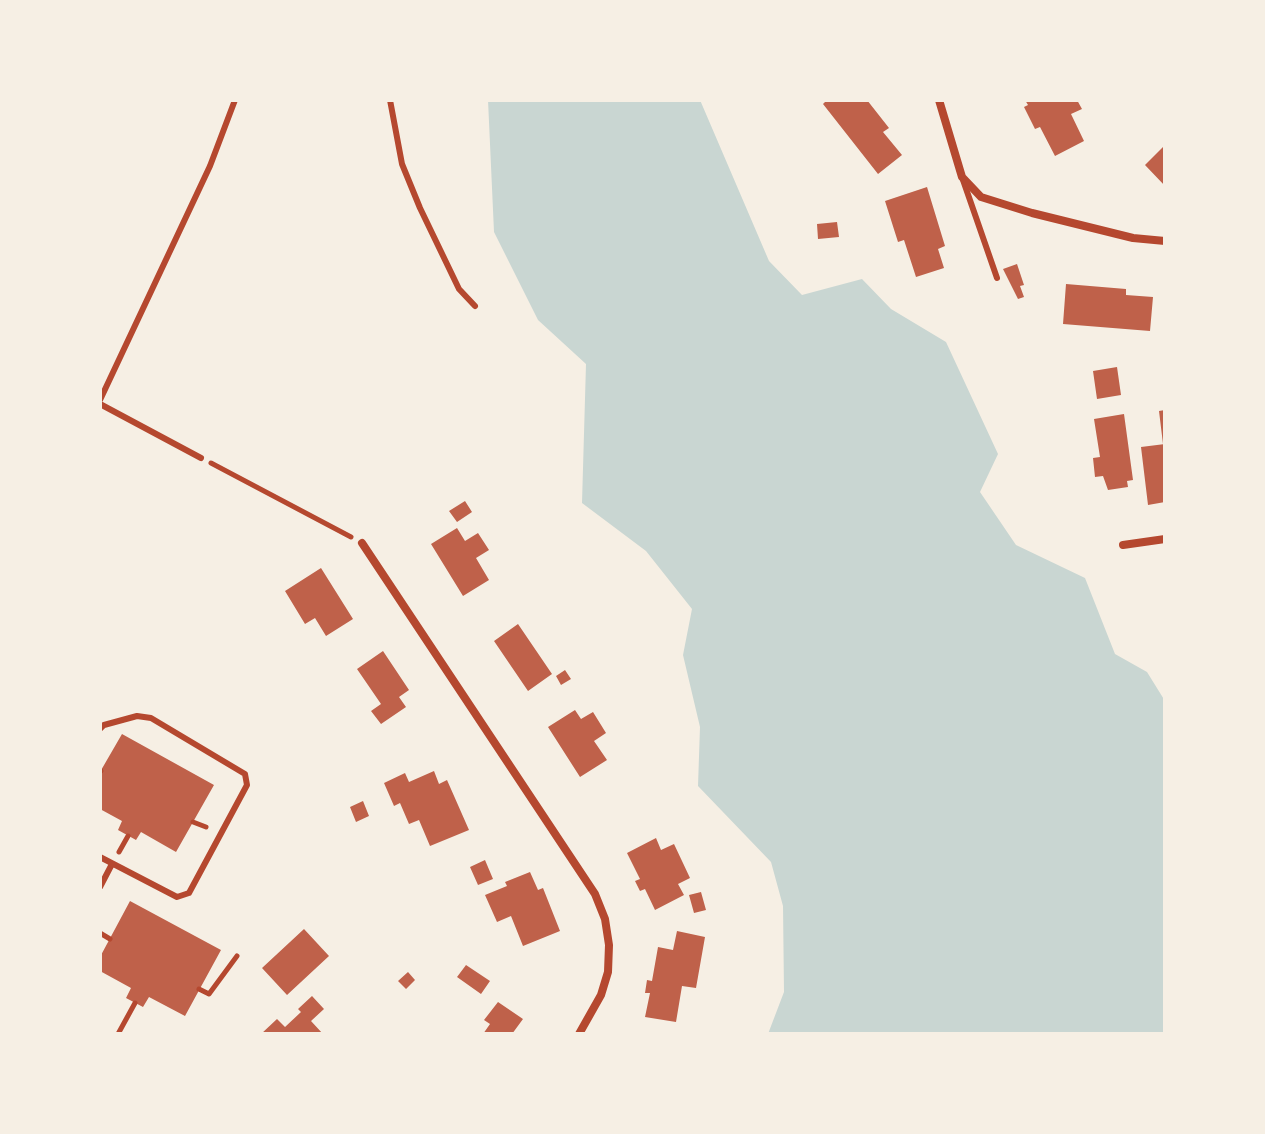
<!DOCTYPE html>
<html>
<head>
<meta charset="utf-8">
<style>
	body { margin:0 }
	#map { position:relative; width:1265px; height:1134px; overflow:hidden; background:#f6efe4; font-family:"Titillium Web",sans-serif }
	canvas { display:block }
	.frame { position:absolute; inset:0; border:102px solid #f6efe4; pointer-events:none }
</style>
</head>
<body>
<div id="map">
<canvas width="1265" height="1134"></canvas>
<div class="frame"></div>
</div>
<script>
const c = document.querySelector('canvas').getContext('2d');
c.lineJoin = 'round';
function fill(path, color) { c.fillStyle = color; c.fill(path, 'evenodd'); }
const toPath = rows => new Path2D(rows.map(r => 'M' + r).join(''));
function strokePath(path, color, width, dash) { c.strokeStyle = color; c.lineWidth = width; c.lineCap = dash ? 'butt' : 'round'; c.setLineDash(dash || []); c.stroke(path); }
fill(toPath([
	[488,100,700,100,769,261,802,295,862,279,891,309,946,342,998,454,980,492,1016,545,1085,578,1115,654,1147,672,1165,701,1165,1034,768,1034,784,992,783,906,771,862,698,786,700,727,683,655,692,609,646,551,582,503,586,364,538,320,494,232]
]), '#c9d6d2');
fill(toPath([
	[827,100,867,100,889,128,883,132,902,155,878,174,823,104],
	[1025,100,1077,100,1082,109,1071,114,1084,141,1055,156,1040,127,1035,129,1024,107,1028,105],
	[1165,145,1165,186,1145,165],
	[927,187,945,246,938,249,944,268,916,277,904,240,898,242,885,201],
	[837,222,839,237,818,239,817,224],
	[1017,264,1024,285,1020,286,1024,297,1018,299,1003,269],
	[1066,284,1126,289,1126,295,1153,297,1150,331,1063,324],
	[1117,367,1121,395,1097,399,1093,371],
	[1165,410,1165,444,1163,444,1159,411],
	[1124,414,1133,480,1127,481,1128,487,1108,490,1103,476,1095,477,1093,458,1100,457,1094,419],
	[1165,444,1165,502,1148,505,1141,447],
	[465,501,472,512,457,522,449,511],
	[457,528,465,541,478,533,489,550,476,558,489,580,463,596,431,544],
	[321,568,353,619,326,636,315,618,305,624,285,591],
	[518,624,552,674,528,691,494,641],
	[383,651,409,690,399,697,406,707,381,724,371,711,381,704,357,669],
	[565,670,571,679,561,685,556,676],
	[575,710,581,719,593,712,606,733,594,741,607,760,580,777,548,727],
	[122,734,214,785,176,852,141,832,136,840,118,830,122,821,100,809,100,772],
	[434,771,439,784,447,780,469,830,430,846,419,820,409,824,400,803,394,806,384,783,405,773,409,782],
	[363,801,369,816,356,822,350,807],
	[656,838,661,850,674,844,690,878,678,884,684,895,655,910,645,889,640,891,635,881,640,879,627,853],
	[485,860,493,879,478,885,470,867],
	[530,872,538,890,543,888,560,931,523,946,511,916,497,922,485,895,507,886,505,882],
	[701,892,706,910,694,913,689,895],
	[130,901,221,950,185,1016,149,997,143,1007,126,998,131,988,100,971,100,957],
	[304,929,329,956,287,995,262,968],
	[677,931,705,937,696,988,682,986,676,1022,645,1017,650,993,645,993,647,980,652,981,658,947,673,950],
	[466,965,490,981,481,994,457,977],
	[408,972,415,980,406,989,398,981],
	[312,996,324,1009,311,1021,323,1034,261,1034,277,1019,285,1027,301,1012,298,1009],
	[498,1002,523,1019,512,1034,483,1034,490,1024,484,1020]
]), '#bf614a');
strokePath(toPath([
	[211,463,351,537],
	[100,770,101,771],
	[193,822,206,827],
	[119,852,128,836],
	[100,933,110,939],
	[199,989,209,994,237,956],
	[118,1034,135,1003]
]), '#b5482f', 5);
strokePath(toPath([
	[390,100,402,164,420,208,459,289,475,306],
	[963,180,997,278],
	[100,400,210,166,235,100],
	[100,404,201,458],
	[100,729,104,725,137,716,151,718,245,774,247,785,189,893,177,897,100,857],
	[100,887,112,864]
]), '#b5482f', 6);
strokePath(toPath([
	[939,100,962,177,981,197,1032,213,1133,238,1165,241],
	[362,543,595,894,605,919,609,945,608,972,601,995,579,1034],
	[1123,545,1165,539]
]), '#b5482f', 8);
</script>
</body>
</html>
